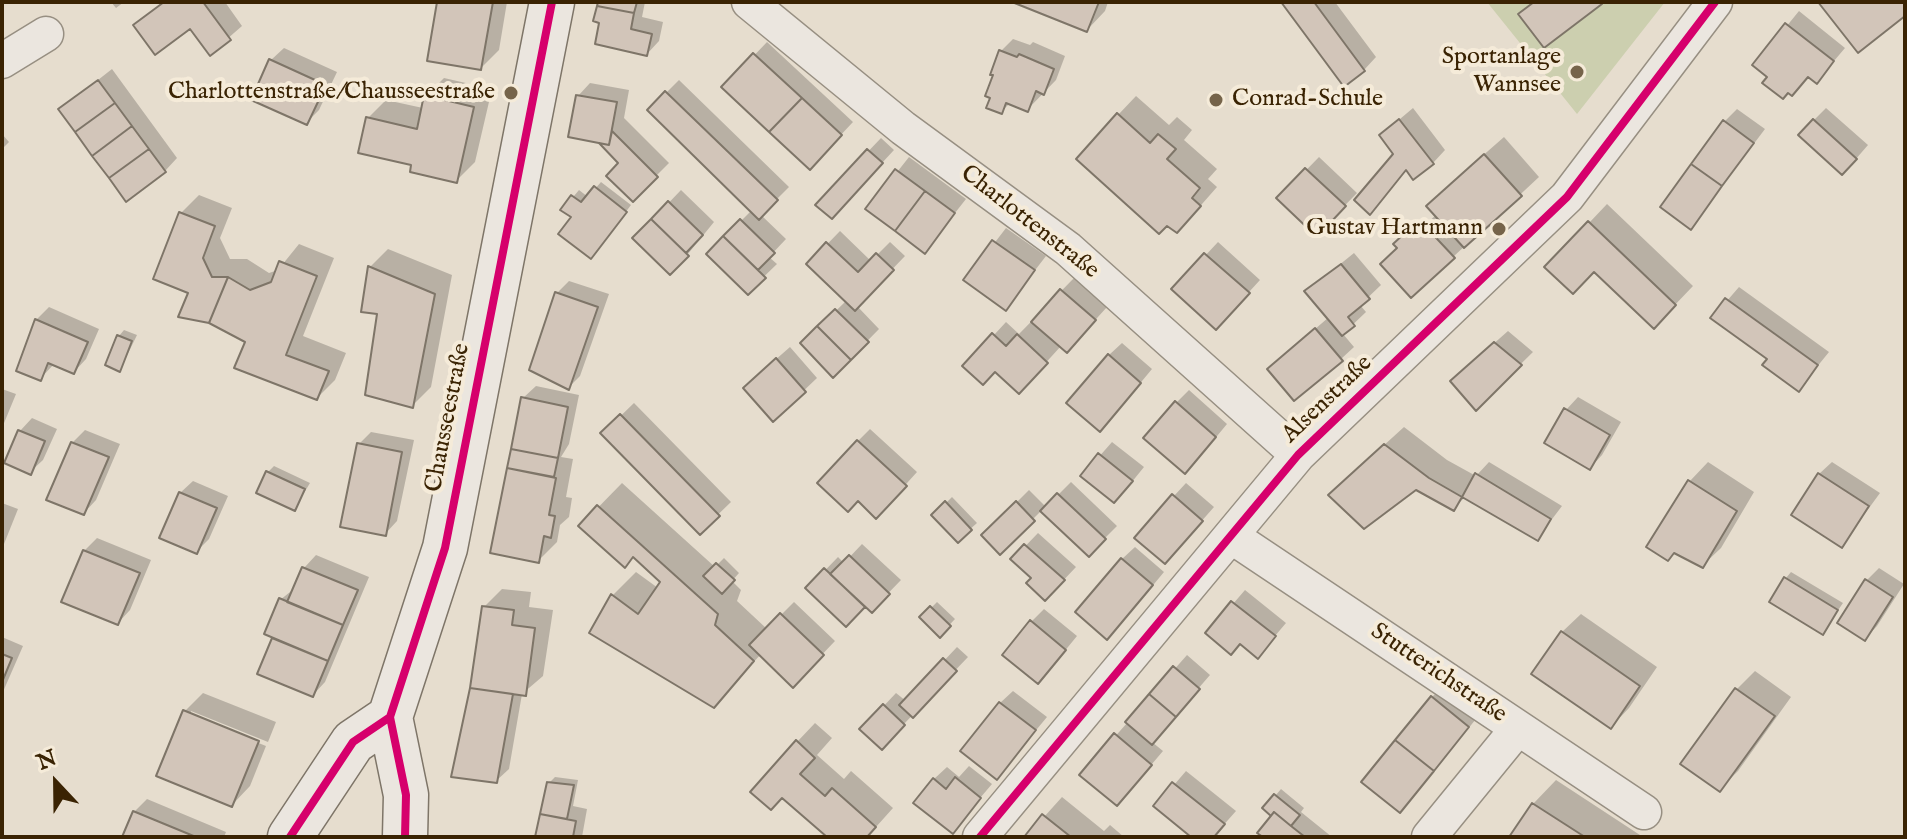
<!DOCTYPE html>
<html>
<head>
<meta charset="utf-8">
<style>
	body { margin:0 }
	#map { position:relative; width:1907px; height:839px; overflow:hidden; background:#e6ddce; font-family:"IM FELL English",serif }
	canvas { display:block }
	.frame { position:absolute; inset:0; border:4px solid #3a2303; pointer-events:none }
	.north { position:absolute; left:16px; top:743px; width:80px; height:80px; -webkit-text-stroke:6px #f5ebd9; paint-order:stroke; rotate:338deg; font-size:22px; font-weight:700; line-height:32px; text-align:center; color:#3a2303 }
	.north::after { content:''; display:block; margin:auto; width:28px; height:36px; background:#3a2303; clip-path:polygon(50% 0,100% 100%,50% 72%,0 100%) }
</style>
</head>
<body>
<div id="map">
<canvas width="1907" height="839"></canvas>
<div class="frame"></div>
<div class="north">N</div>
</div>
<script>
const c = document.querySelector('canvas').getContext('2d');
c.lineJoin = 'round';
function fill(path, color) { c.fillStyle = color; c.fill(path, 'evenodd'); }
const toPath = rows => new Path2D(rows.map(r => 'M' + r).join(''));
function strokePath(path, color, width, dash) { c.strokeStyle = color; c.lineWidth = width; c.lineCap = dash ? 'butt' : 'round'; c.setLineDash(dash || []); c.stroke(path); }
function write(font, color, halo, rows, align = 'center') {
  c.font = font + ' "IM FELL English",serif'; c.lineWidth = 8; c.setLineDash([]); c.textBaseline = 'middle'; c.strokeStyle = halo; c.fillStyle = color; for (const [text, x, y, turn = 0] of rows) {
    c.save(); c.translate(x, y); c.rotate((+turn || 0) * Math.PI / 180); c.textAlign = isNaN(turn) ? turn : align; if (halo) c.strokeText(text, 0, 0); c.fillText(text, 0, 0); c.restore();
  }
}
fill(toPath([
	[1487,2,1665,2,1577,114]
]), '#cccfaf');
fill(toPath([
	[111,2,124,2,116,8],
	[163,2,225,2,242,26,211,53,190,26,136,25],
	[439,2,507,2,499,50,481,68],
	[599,2,645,2,642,17,663,22,659,41,647,54,602,21],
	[1015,2,1108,2,1105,11,1087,30],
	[1283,2,1335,2,1376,57,1364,70],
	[1799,11,1845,48,1817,81,1809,75,1770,76,1755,65],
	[1013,39,1030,45,1033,42,1065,56,1056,80,1027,110,1010,103,1001,112,992,97,1001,51],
	[767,42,853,122,822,155,724,87],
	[284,48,337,72,319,110,306,123,271,60],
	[112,69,177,158,165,171,61,109],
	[444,78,492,89,475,162,456,181,414,164,368,118,386,100,423,108,426,96],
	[679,80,789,187,761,215,786,239,769,257,777,264,748,292,708,254,752,210,649,110],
	[590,83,629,90,624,118,669,163,633,199,620,163,578,96],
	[1136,96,1169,125,1177,117,1192,130,1184,140,1217,169,1208,179,1217,187,1195,212,1118,115],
	[1413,108,1445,150,1433,163,1407,169,1381,135],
	[1826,108,1868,145,1855,160,1814,120],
	[1737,109,1765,129,1691,227,1724,122],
	[2,134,9,142,2,149],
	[1504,137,1539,177,1453,257,1400,248,1396,244,1408,231,1419,222,1424,226,1437,214,1447,187],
	[881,138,894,150,844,204,818,204],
	[909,157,966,199,925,251,868,209],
	[1319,157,1357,193,1317,234,1279,198],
	[601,182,631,205,597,250,573,217,563,209,579,190,588,197],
	[681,190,714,222,683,260,635,238],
	[199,195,232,208,220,238,230,259,247,259,269,273,278,270,299,244,334,258,303,336,346,353,335,380,317,398,190,292,181,213],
	[1607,204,1693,286,1672,308,1589,223],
	[1006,228,1046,256,1006,308,966,280],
	[840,231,871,261,890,242,905,256,857,306,879,329,834,375,803,343,847,300,808,264],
	[1218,242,1260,280,1228,315,1174,289],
	[388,249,452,275,431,387,412,406,379,312,370,267],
	[1354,253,1381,285,1360,305,1366,312,1343,334,1354,347,1341,359,1269,369,1329,317,1307,291],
	[1074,278,1107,307,1079,338,1061,346,1031,379,994,335,1006,322,1019,334],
	[569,281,609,294,580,376,568,388,557,293],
	[1739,287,1829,352,1799,389,1769,358,1713,317],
	[49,307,99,329,86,359,74,372,54,364,40,379,36,320],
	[124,330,137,335,120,370,119,336],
	[1508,331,1533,352,1476,408,1465,369],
	[1122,343,1152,369,1112,417,1109,355],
	[790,347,817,378,774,419,758,375],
	[536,386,579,395,569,444,561,457,573,459,566,497,572,498,569,517,560,525,557,542,538,561,493,552,523,398],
	[2,389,16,394,2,428],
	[1189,390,1227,424,1198,459,1176,403],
	[1578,397,1621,422,1602,455,1590,468,1566,410],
	[634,403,731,502,700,532,603,433],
	[32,418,57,429,43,460,30,472,6,462,20,431],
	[1404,427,1447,460,1476,476,1489,462,1562,506,1537,539,1466,496,1454,508,1416,487,1349,477],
	[870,429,917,472,889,503,858,441],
	[85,430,120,444,96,500,84,513,72,443],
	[371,432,414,440,397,521,385,534,359,444],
	[1112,442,1144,467,1127,488,1083,475],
	[1708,462,1754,492,1721,548,1702,566,1675,551,1648,546,1690,481],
	[1832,462,1880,493,1842,545,1819,474],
	[274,466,310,483,295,508,268,472],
	[193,481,228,496,209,539,197,551,180,493],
	[1071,482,1117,526,1089,554,1042,510,1000,552,984,535,1029,490,1046,507],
	[622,483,715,567,724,558,739,573,732,581,741,590,737,601,767,629,794,602,835,641,793,685,761,654,714,706,591,632,613,595,636,572,658,588,662,581,634,556,625,566,581,525],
	[1186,483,1214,507,1177,549,1136,537],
	[952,497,977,523,958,540,934,515],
	[2,503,18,509,2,549],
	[1038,533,1076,567,1058,586,1034,578,1013,559],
	[97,538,151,560,130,610,118,623,84,551],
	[862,544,901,580,872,610,865,605,846,625,808,588,838,557,844,563],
	[1135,547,1164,572,1120,625,1122,559],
	[316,555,369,577,325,682,313,695,260,673,275,637,280,600,295,588,304,568],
	[1879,568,1904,584,1877,626,1865,639,1867,580],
	[1791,572,1843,603,1823,632,1786,578],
	[502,589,531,592,529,607,553,610,543,676,522,694,509,769,496,781,472,689,484,607],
	[1245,590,1286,623,1258,656,1241,643,1208,633],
	[937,602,955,619,940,635,922,617],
	[1044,609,1077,636,1050,669,1031,622],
	[1581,614,1657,667,1629,708,1611,727,1534,673,1562,632],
	[2,637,23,646,2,694],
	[957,647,968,657,882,747,862,729,896,693,906,701],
	[1187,655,1210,675,1152,742,1163,751,1129,791,1082,774],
	[1755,671,1791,697,1738,771,1719,790,1683,763,1737,689],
	[1444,685,1480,714,1412,798,1432,697],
	[1013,691,1047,717,997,777,1000,703],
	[203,693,276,722,268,742,191,711,191,716,266,746,250,786,232,805,185,711],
	[815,723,832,738,817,755,844,779,851,771,893,808,867,837,829,837,783,796,797,742],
	[969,766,992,784,952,831,934,779,947,767,959,777],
	[1186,771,1236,811,1213,837,1195,837,1156,806],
	[555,777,578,780,573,806,587,809,582,837,537,837,549,783],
	[1556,780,1643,837,1512,837,1533,804],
	[1281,789,1304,808,1301,812,1332,837,1266,837,1281,808,1265,808],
	[1062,797,1104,831,1110,825,1124,837,1026,837],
	[147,799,226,832,224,837,124,837,134,812]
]), '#0003');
const building = toPath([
	[164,2,203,2,231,40,210,56,190,29,155,55,133,25,164,2],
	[437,2,493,2,481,70,427,61,437,2],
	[598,2,637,2,634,13,597,6,598,2],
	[1012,2,1099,2,1087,32,1012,2],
	[1281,2,1314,2,1365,71,1344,87,1281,2],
	[1534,2,1600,2,1602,4,1544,48,1518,14,1534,2],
	[1818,2,1905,2,1905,16,1858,53,1818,2],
	[597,6,634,13,631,29,652,34,647,56,595,44,599,23,593,21,597,6],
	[1785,23,1834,61,1817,84,1808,77,1792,96,1788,93,1783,99,1762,83,1767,77,1752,65,1785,23],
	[999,50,1017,57,1019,54,1054,69,1044,95,1036,91,1028,112,1006,103,1002,114,986,108,990,98,985,96,993,75,990,75,999,50],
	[753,53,802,98,769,132,721,87,753,53],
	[269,59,326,85,307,125,251,100,269,59],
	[98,80,115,103,75,132,58,109,98,80],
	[665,91,778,200,759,220,647,110,665,91],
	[424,95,474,107,457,183,410,172,411,165,358,153,366,117,417,129,424,95],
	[576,95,617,102,609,145,568,137,576,95],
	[802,98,842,135,810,170,769,132,802,98],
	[115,103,132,126,92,156,75,132,115,103],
	[1117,113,1150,143,1158,134,1176,149,1167,159,1200,188,1192,198,1201,206,1177,233,1167,226,1159,234,1076,159,1117,113],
	[1399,119,1434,164,1413,180,1406,170,1370,215,1354,200,1393,154,1379,135,1399,119],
	[1813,119,1857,159,1842,175,1798,135,1813,119],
	[1723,120,1754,143,1722,186,1691,164,1723,120],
	[132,126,149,149,109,178,92,156,132,126],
	[612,131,658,177,633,202,606,176,618,163,599,143,609,145,612,131],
	[149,149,166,172,126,202,109,178,149,149],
	[867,149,883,163,832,219,815,205,867,149],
	[1484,154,1522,196,1464,248,1426,206,1484,154],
	[1691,164,1722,186,1691,230,1660,207,1691,164],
	[1305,168,1346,206,1317,237,1276,198,1305,168],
	[895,169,925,191,895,231,865,209,895,169],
	[594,186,627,212,591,259,558,234,571,217,560,210,571,195,581,202,594,186],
	[925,191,955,213,925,254,895,231,925,191],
	[668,201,703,235,686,253,651,219,668,201],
	[179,212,215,226,203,258,212,277,228,277,209,323,178,317,188,293,153,279,179,212],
	[651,219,689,256,670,275,632,238,651,219],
	[740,219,775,253,758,270,723,236,740,219],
	[1588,221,1676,305,1654,329,1594,272,1573,294,1544,267,1588,221],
	[1424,225,1455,258,1411,298,1380,264,1397,248,1393,244,1406,232,1410,237,1424,225],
	[723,236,766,278,748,295,706,254,723,236],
	[992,240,1035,270,1006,311,963,280,992,240],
	[826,242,858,272,876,253,894,270,855,311,806,264,826,242],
	[1204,253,1250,293,1216,330,1171,289,1204,253],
	[279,261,317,276,286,355,329,371,317,400,234,368,245,342,209,323,228,277,250,290,271,282,279,261],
	[1341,264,1370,299,1348,317,1355,326,1342,336,1304,291,1341,264],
	[368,266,435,294,413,408,365,395,377,314,361,312,368,266],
	[1060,289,1096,320,1067,353,1031,322,1060,289],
	[555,292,598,307,569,390,529,370,555,292],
	[1725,298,1818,365,1799,392,1762,365,1767,359,1710,318,1725,298],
	[835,309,869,342,851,360,817,326,835,309],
	[35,319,88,342,74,374,48,363,41,381,16,371,35,319],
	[817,326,851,360,833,378,800,343,817,326],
	[1315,328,1343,361,1294,401,1267,369,1315,328],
	[992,333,1006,346,1017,334,1048,363,1019,394,995,372,983,385,962,366,992,333],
	[117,335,132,341,120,372,105,365,117,335],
	[1494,342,1522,365,1476,411,1450,381,1494,342],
	[1108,354,1141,383,1100,432,1066,403,1108,354],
	[776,358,806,392,773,422,743,388,776,358],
	[521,397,568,407,558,458,511,449,521,397],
	[1175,401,1216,437,1185,474,1143,438,1175,401],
	[1564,408,1610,435,1590,470,1544,443,1564,408],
	[620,414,720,516,700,535,600,433,620,414],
	[18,430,45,441,31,475,4,463,18,430],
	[857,440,907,486,876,519,858,501,848,512,817,483,857,440],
	[71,442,109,457,84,515,46,500,71,442],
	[357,443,402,452,386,536,340,527,357,443],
	[1384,444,1429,478,1462,497,1454,511,1416,490,1364,529,1328,495,1384,444],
	[511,449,558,458,554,477,507,468,511,449],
	[1098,453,1133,481,1114,503,1080,476,1098,453],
	[507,468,556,478,549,515,555,516,551,538,544,536,539,563,490,553,507,468],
	[266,471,305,489,295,511,256,493,266,471],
	[1475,473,1551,519,1538,541,1462,497,1475,473],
	[1818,473,1869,506,1842,548,1791,515,1818,473],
	[1688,480,1737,511,1703,568,1674,553,1668,561,1646,547,1688,480],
	[179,492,217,508,197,554,159,538,179,492],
	[1057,493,1106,539,1089,557,1040,511,1057,493],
	[1172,494,1203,521,1165,564,1134,538,1172,494],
	[945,501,972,530,958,543,931,515,945,501],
	[1016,501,1035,521,1000,555,981,535,1016,501],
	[597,505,718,614,715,625,754,661,714,708,589,633,611,594,638,614,660,582,633,557,625,568,578,526,597,505],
	[1024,544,1065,580,1045,601,1026,583,1031,578,1010,559,1024,544],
	[83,550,140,573,118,625,61,602,83,550],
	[849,555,890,594,872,613,830,574,849,555],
	[1121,558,1153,585,1107,640,1075,612,1121,558],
	[716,563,735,580,722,594,703,576,716,563],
	[302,567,358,590,343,625,287,602,302,567],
	[824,568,865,607,846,627,805,588,824,568],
	[1784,577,1838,610,1823,635,1769,602,1784,577],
	[1865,579,1893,597,1865,641,1837,623,1865,579],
	[279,598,343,625,328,661,264,634,279,598],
	[1231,601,1276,636,1258,659,1240,644,1231,655,1205,633,1231,601],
	[482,606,514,610,512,625,535,628,526,696,470,688,482,606],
	[930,606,951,626,940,638,919,617,930,606],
	[780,613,824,655,793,688,749,645,780,613],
	[1030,620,1066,650,1038,684,1002,655,1030,620],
	[1561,631,1640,686,1611,729,1531,674,1561,631],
	[272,638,328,661,313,697,257,674,272,638],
	[2,654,12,658,2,682,2,654],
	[943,658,957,671,913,718,899,705,943,658],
	[1173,666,1200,689,1176,717,1149,694,1173,666],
	[470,688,513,694,497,783,451,777,470,688],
	[1735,688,1775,716,1720,792,1680,764,1735,688],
	[1149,694,1176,717,1152,745,1125,722,1149,694],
	[1431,696,1469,727,1434,771,1395,740,1431,696],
	[999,702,1036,730,997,780,960,751,999,702],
	[883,704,905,725,882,750,859,729,883,704],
	[183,710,259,741,232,807,156,776,183,710],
	[1114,733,1152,765,1117,806,1079,775,1114,733],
	[796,740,815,758,800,774,825,796,832,788,876,827,867,837,827,837,782,798,771,810,750,792,796,740],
	[1395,740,1434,771,1400,813,1361,782,1395,740],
	[955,777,981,798,953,834,913,803,933,778,946,789,955,777],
	[547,782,574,785,567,819,540,814,547,782],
	[1172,782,1225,824,1214,837,1191,837,1153,806,1172,782],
	[1274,794,1300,815,1291,826,1274,812,1271,816,1262,808,1274,794],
	[1532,803,1585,837,1509,837,1532,803],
	[133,811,196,837,122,837,133,811],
	[1274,812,1291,826,1305,837,1263,837,1257,833,1274,812],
	[540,814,576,821,573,837,535,837,540,814],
	[1042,814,1071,837,1024,837,1042,814]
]);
fill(building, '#d2c5b9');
strokePath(building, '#7e7568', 2);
const street = toPath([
	[749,2,903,128,1068,249,1298,455],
	[2,61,46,34],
	[1231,536,1644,812],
	[980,837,1298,455,1567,197,1715,2],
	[1429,837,1518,728]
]);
const secondary = toPath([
	[290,837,353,742,390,717],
	[405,837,406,795,390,717,445,548,552,2]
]);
strokePath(street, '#978f82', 37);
strokePath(secondary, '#7e7568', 47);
strokePath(street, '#ebe6df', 34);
strokePath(secondary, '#ebe6df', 44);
strokePath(toPath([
	[290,837,353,742,390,717],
	[405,837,406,795,390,717,445,548,552,2],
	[980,837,1298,455,1567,197,1715,2]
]), '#d6006c', 8);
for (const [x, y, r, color] of [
	[1577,72,8,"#76644a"],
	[511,93,8,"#76644a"],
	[1216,100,8,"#76644a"],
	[1499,229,8,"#76644a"]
]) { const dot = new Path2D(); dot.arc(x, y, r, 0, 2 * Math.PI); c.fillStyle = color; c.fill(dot); strokePath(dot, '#f5ebd9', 3); }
write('24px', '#3a2303', '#f5ebd9', [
	["Sportanlage",1561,58],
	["Wannsee",1561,86],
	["Charlottenstraße/Chausseestraße",495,93],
	["Conrad-Schule",1232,100,"left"],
	["Gustav Hartmann",1483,229]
], 'right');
write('24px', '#3a2303', '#f5ebd9', [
	["Charlottenstraße",1029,223,38],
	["Alsenstraße",1328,400,-44],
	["Chausseestraße",449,418,-79],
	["Stutterichstraße",1438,674,34]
]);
</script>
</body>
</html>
